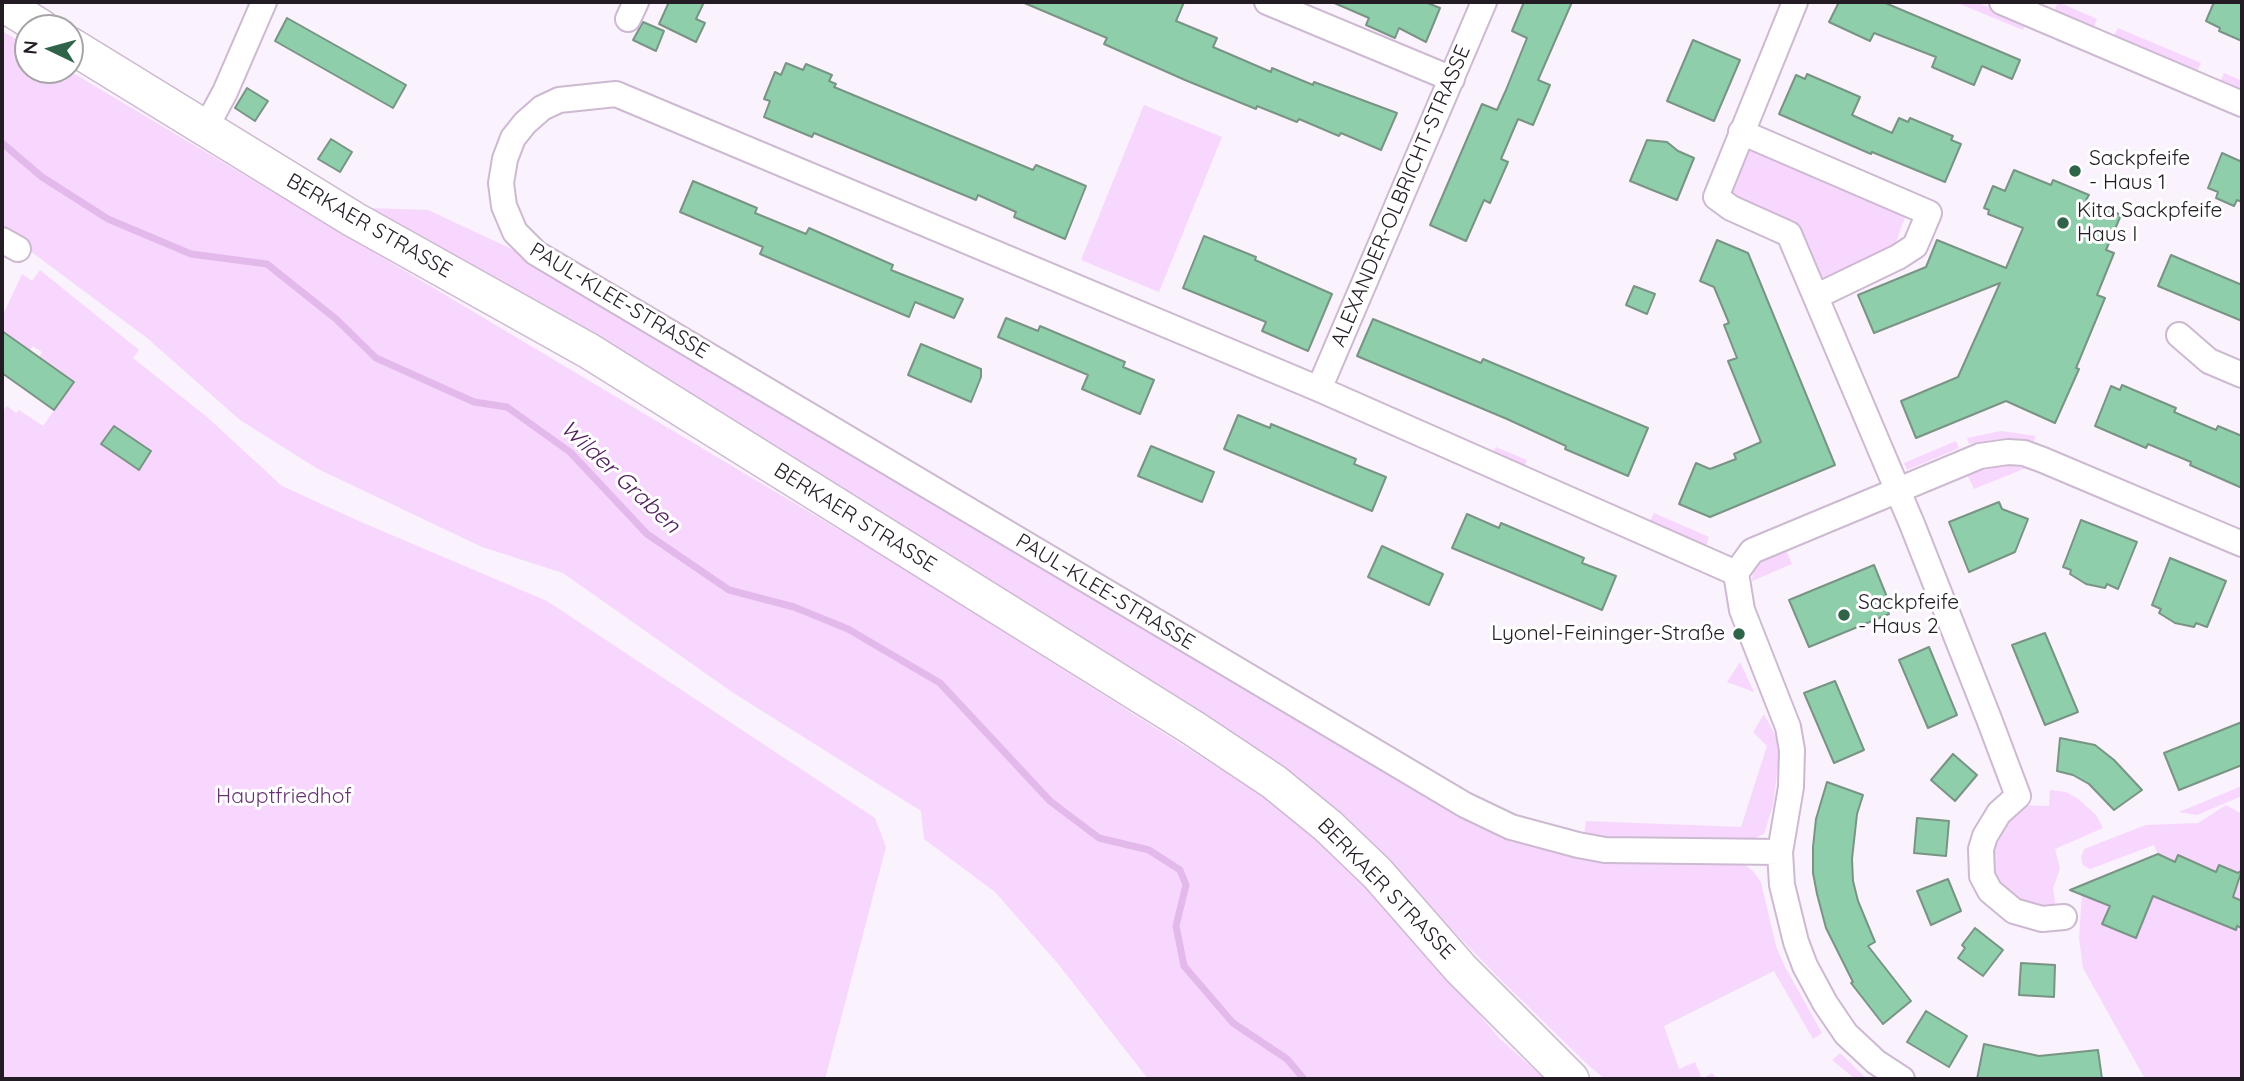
<!DOCTYPE html>
<html>
<head>
<meta charset="utf-8">
<style>
	body { margin:0 }
	#map { position:relative; width:2244px; height:1081px; overflow:hidden; background:#faf2fc; font-family:Quicksand,sans-serif }
	canvas { display:block }
	.frame { position:absolute; inset:0; border:4px solid #231c25; pointer-events:none }
	.north { position:absolute; left:14px; top:14px; width:70px; height:70px; box-sizing:border-box; background:#fff; border:2px solid #a7a4a8; border-radius:50%; rotate:275deg; font-size:19px; font-weight:700; line-height:28px; text-align:center; color:#231c25 }
	.north::after { content:''; display:block; margin:auto; width:24px; height:32px; background:#2f6449; clip-path:polygon(50% 0,100% 100%,50% 72%,0 100%) }
</style>
</head>
<body>
<div id="map">
<canvas width="2244" height="1081"></canvas>
<div class="frame"></div>
<div class="north">N</div>
</div>
<script>
const c = document.querySelector('canvas').getContext('2d');
c.lineJoin = 'round';
function fill(path, color) { c.fillStyle = color; c.fill(path, 'evenodd'); }
const toPath = rows => new Path2D(rows.map(r => 'M' + r).join(''));
function strokePath(path, color, width, dash) { c.strokeStyle = color; c.lineWidth = width; c.lineCap = dash ? 'butt' : 'round'; c.setLineDash(dash || []); c.stroke(path); }
function write(font, color, halo, rows, align = 'center') {
  c.font = font + ' Quicksand,sans-serif'; c.lineWidth = 6; c.setLineDash([]); c.textBaseline = 'middle'; c.strokeStyle = halo; c.fillStyle = color; for (const [text, x, y, turn = 0] of rows) {
    c.save(); c.translate(x, y); c.rotate((+turn || 0) * Math.PI / 180); c.textAlign = isNaN(turn) ? turn : align; if (halo) c.strokeText(text, 0, 0); c.fillText(text, 0, 0); c.restore();
  }
}
fill(toPath([
	[1955,2,1976,2,2026,23,2023,30],
	[2058,2,2097,19,2093,29,2054,12],
	[2118,28,2201,63,2196,73,2113,37],
	[2,31,28,46,28,70,68,70,888,559,1271,801,1335,855,1406,927,1499,1038,1545,1079,1148,1079,1059,965,995,892,924,839,921,811,732,692,563,573,482,547,318,469,240,420,147,338,2,230],
	[2224,73,2242,81,2242,92,2220,82],
	[1144,105,1222,137,1159,292,1081,260],
	[1746,143,1907,212,1894,247,1821,278,1795,228,1733,196,1731,188],
	[368,208,428,210,533,259,1425,793,1523,843,1603,861,1742,863,1753,871,1761,882,1776,946,1784,965,1822,1033,1813,1039,1774,971,1664,1026,1679,1069,1695,1062,1702,1079,1712,1073,1717,1079,1605,1079,1588,1065,1502,981,1354,830,763,443,430,242],
	[40,270,139,350,133,358,207,417,282,486,361,522,547,601,875,818,886,847,825,1079,2,1079,2,412,7,406,16,413,19,410,43,426,74,382,39,357,42,352,33,346,30,350,2,331,2,317,22,274,32,281],
	[2001,431,2036,436,2033,442,2009,438,1969,444,1967,438],
	[1956,441,1959,448,1907,470,1904,463],
	[1496,447,1527,460,1524,468,1492,455],
	[2005,465,2026,468,1974,489,1967,474],
	[1654,513,1709,537,1706,546,1650,521],
	[1786,550,1792,564,1752,581,1753,572,1763,560],
	[1740,662,1754,692,1727,682],
	[1764,714,1775,735,1780,751,1773,805,1764,834,1753,839,1743,840,1601,839,1584,836,1586,821,1741,827,1767,746,1753,732],
	[2242,786,2242,796,2197,815,2179,812],
	[2050,790,2066,792,2077,798,2096,815,2103,828,2055,849,2060,869,2053,888,2056,910,2043,911,2001,895,1986,862,1987,848,2021,805,2049,806],
	[2226,805,2242,814,2242,901,2233,897,2242,875,2219,866,2211,887,2198,882,2204,866,2178,855,2175,862,2158,854,2154,845,2090,869,2083,865,2081,858,2084,849,2146,825,2198,823],
	[2152,890,2236,929,2237,926,2242,928,2242,1079,2145,1079,2083,968,2079,938,2082,894,2110,906,2102,924,2135,938,2150,905],
	[1840,1053,1865,1077,1868,1079,1855,1079,1832,1060]
]), '#f7d7fe');
strokePath(toPath([
	[2,143,42,177,108,219,191,254,267,264,336,319,376,358,474,402,507,407,570,452,647,534,729,590,794,607,848,629,940,683,1050,801,1099,838,1149,850,1180,870,1186,885,1176,926,1184,966,1233,1023,1287,1059,1304,1079]
]), '#e3b9eb', 7);
const building = toPath([
	[669,2,704,2,696,19,705,23,696,42,659,24,669,2],
	[1022,2,1184,2,1176,21,1217,38,1213,47,1271,72,1272,68,1313,85,1314,82,1397,113,1381,150,1341,133,1339,136,1299,119,1297,122,1257,106,1256,109,1185,80,1104,44,1107,38,1022,2],
	[1332,2,1425,2,1440,8,1426,42,1399,28,1395,38,1366,25,1369,18,1332,2],
	[1524,2,1572,2,1538,80,1550,85,1533,125,1518,119,1501,159,1508,162,1490,203,1484,200,1466,241,1430,225,1482,104,1497,110,1506,90,1527,38,1512,31,1524,2],
	[1839,2,1883,2,2020,60,2012,79,1982,66,1974,85,1932,67,1936,57,1874,33,1870,41,1829,22,1839,2],
	[2214,2,2242,2,2242,41,2219,31,2220,28,2206,21,2214,2],
	[287,18,406,85,393,108,275,41,287,18],
	[643,22,664,31,656,51,633,40,643,22],
	[1693,40,1740,60,1714,121,1667,101,1693,40],
	[786,63,803,70,806,64,832,75,829,81,836,84,834,87,1033,170,1036,165,1086,186,1065,239,1014,217,1016,212,978,195,976,200,814,133,812,137,764,117,770,101,764,99,775,72,781,75,786,63],
	[1807,74,1860,97,1852,115,1892,133,1899,118,1908,122,1910,118,1953,136,1951,140,1961,144,1945,182,1872,152,1871,154,1779,114,1796,75,1805,79,1807,74],
	[247,88,268,101,255,121,235,108,247,88],
	[331,139,352,152,340,172,318,159,331,139],
	[1647,140,1667,142,1678,151,1694,158,1677,200,1630,181,1647,140],
	[2222,153,2242,162,2242,202,2237,200,2234,206,2216,198,2218,192,2208,188,2222,153],
	[2014,170,2051,185,2053,180,2089,195,2086,200,2121,215,2106,250,2114,253,2097,295,2105,298,2076,368,2079,369,2055,423,2006,401,1916,438,1901,401,1958,377,2000,283,1874,333,1858,295,1926,267,1937,240,2006,268,2023,228,1988,214,1989,210,1984,208,1993,186,2005,191,2014,170],
	[693,181,757,208,755,213,806,234,809,228,893,265,891,270,963,299,954,318,915,302,909,317,760,254,763,247,680,212,693,181],
	[1204,236,1256,257,1255,260,1332,294,1308,351,1262,331,1266,322,1183,288,1204,236],
	[1717,240,1748,253,1835,465,1710,517,1679,504,1696,463,1710,469,1736,459,1734,454,1761,442,1728,361,1737,358,1724,325,1729,323,1714,287,1700,281,1717,240],
	[2171,255,2242,285,2242,321,2158,286,2171,255],
	[1634,286,1655,294,1647,314,1626,305,1634,286],
	[1006,318,1038,331,1040,326,1125,362,1123,367,1154,380,1140,414,1082,389,1088,375,998,337,1006,318],
	[1373,319,1481,363,1483,359,1648,428,1628,476,1565,449,1566,446,1507,419,1357,356,1373,319],
	[2,331,74,382,54,410,2,373,2,331],
	[921,344,981,369,981,377,971,402,908,375,921,344],
	[2122,385,2176,408,2174,412,2216,430,2218,426,2242,436,2242,488,2190,465,2191,462,2148,444,2146,448,2095,426,2111,386,2120,390,2122,385],
	[1238,415,1270,428,1271,424,1356,459,1354,464,1386,477,1372,511,1224,449,1238,415],
	[114,426,151,451,139,470,101,444,114,426],
	[1151,446,1214,472,1202,502,1138,476,1151,446],
	[1999,502,2002,509,2028,519,2015,552,1969,572,1949,522,1999,502],
	[1467,514,1499,528,1501,523,1584,558,1582,563,1616,576,1602,610,1452,548,1467,514],
	[2081,520,2137,542,2118,589,2107,584,2105,588,2086,584,2070,574,2071,570,2063,567,2081,520],
	[1382,546,1443,574,1429,605,1368,577,1382,546],
	[2170,558,2226,581,2207,627,2196,623,2194,627,2175,623,2159,613,2161,609,2152,605,2170,558],
	[1874,565,1889,602,1885,604,1889,614,1809,647,1789,600,1874,565],
	[2045,633,2078,712,2045,725,2012,645,2045,633],
	[1929,647,1957,715,1928,728,1899,660,1929,647],
	[1835,681,1864,750,1834,763,1804,693,1835,681],
	[2242,722,2242,765,2179,790,2164,753,2242,722],
	[2060,738,2095,745,2114,760,2142,790,2114,810,2089,784,2073,775,2057,771,2060,738],
	[1953,754,1977,775,1955,801,1931,780,1953,754],
	[1827,782,1863,795,1857,814,1852,859,1853,881,1858,901,1875,942,1868,946,1911,1001,1883,1024,1851,983,1853,982,1826,928,1817,894,1813,873,1813,847,1816,819,1827,782],
	[1917,818,1949,821,1946,856,1914,853,1917,818],
	[2158,854,2175,862,2178,855,2216,872,2219,865,2238,873,2242,870,2233,897,2242,901,2242,928,2237,926,2236,930,2153,896,2136,938,2102,924,2110,906,2070,890,2158,854],
	[1948,879,1961,911,1931,925,1917,891,1948,879],
	[1975,928,2003,950,1983,976,1958,958,1965,948,1962,945,1975,928],
	[2021,963,2055,965,2054,997,2019,995,2021,963],
	[1926,1011,1967,1036,1949,1067,1907,1042,1926,1011],
	[1984,1044,2039,1056,2098,1050,2102,1079,1977,1079,1984,1044]
]);
fill(building, '#8fceab');
strokePath(building, '#799484', 2);
const minor = toPath([
	[1267,2,1452,79],
	[1795,2,1716,197,1731,208,1789,234,1912,524,1989,719,2018,796,1999,813,1985,836,1981,849,1982,876,1990,891,2014,911,2042,919,2064,917],
	[2002,2,2242,104],
	[628,19,636,2],
	[205,129,225,92,264,2],
	[1741,132,1929,213,1915,246,1898,257,1817,296],
	[2,240,18,249],
	[2179,335,2209,361,2242,375],
	[1319,389,1484,2],
	[1736,573,1319,389,616,94,559,100,542,108,525,123,513,138,505,159,501,183,504,206,515,232,536,253,1465,805,1511,827,1578,845,1605,850,1780,852],
	[1902,1079,1876,1062,1846,1034,1825,1003,1805,966,1796,942,1782,885,1780,852,1791,787,1792,750,1788,727,1742,610,1736,573,1752,551,1980,456,2008,452,2024,453,2043,460,2242,544]
]);
const secondary = toPath([
	[2,3,42,28],
	[70,45,353,219,589,351,1193,728,1274,782,1328,826,1377,873,1461,969,1571,1079]
]);
strokePath(minor, '#cdb9d1', 28);
strokePath(secondary, '#cdb9d1', 38);
strokePath(minor, '#fff', 24);
strokePath(secondary, '#fff', 35);
for (const [x, y, r, color] of [
	[2075,171,7,"#2f6449"],
	[2063,223,7,"#2f6449"],
	[1844,615,7,"#2f6449"],
	[1739,634,7,"#2f6449"]
]) { const dot = new Path2D(); dot.arc(x, y, r, 0, 2 * Math.PI); c.fillStyle = color; c.fill(dot); strokePath(dot, '#fff', 2.5); }
write('21px', '#231c25', '#fff', [
	["Sackpfeife",2089,159],
	["- Haus 1",2089,183],
	["Kita Sackpfeife",2077,211],
	["Haus I",2077,235],
	["Sackpfeife",1858,603],
	["- Haus 2",1858,627],
	["Lyonel-Feininger-Straße",1725,634,"right"]
], 'left');
write('21px', '#231c25', '#fff', [
	["ALEXANDER-OLBRICHT-STRASSE",1401,196,-67],
	["BERKAER STRASSE",369,226,30],
	["PAUL-KLEE-STRASSE",619,301,31],
	["BERKAER STRASSE",855,518,32],
	["PAUL-KLEE-STRASSE",1105,592,31],
	["BERKAER STRASSE",1386,889,46]
]);
write('21px', '#663470', '#fff', [
	["Hauptfriedhof",284,797]
]);
write('italic 23px', '#501f5a', '#fff', [
	["Wilder Graben",620,477,43]
]);
</script>
</body>
</html>
